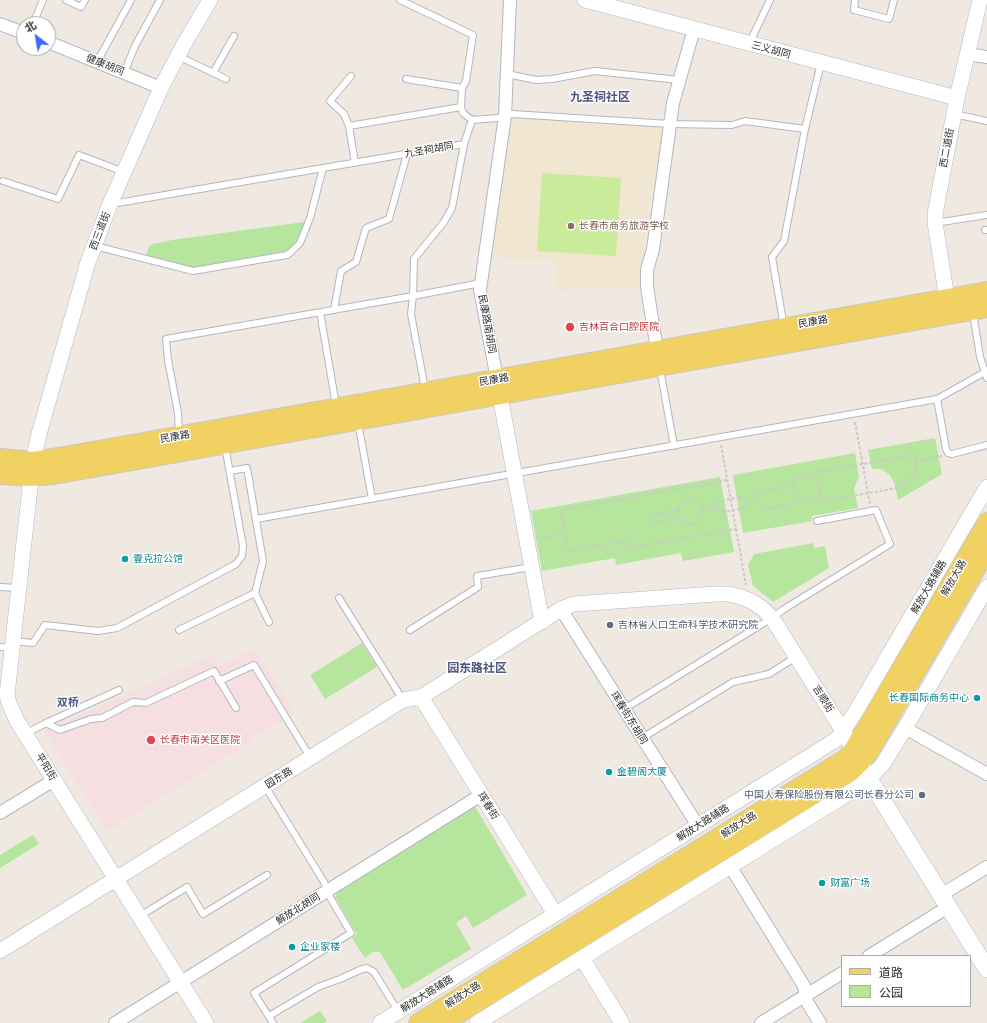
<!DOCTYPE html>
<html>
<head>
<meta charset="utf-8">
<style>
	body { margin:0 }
	#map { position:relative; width:987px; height:1023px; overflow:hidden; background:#efe9e1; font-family:Quicksand,"Noto Sans SC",sans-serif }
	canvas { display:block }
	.legend { position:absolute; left:841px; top:955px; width:130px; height:52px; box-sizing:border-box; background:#fff; border:1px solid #ababab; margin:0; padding:5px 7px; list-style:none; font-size:12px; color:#2e2e2e }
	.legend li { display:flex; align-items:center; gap:8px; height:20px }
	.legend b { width:20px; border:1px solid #ababab }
	.north { position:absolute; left:16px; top:16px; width:40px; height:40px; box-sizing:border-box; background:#fff; border:1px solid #ababab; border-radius:50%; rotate:329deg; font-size:11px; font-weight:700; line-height:16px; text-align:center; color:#2e2e2e }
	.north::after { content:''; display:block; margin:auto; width:14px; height:18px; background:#4264fb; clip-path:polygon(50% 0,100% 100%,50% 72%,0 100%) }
</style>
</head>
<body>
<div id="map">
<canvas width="987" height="1023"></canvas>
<ul class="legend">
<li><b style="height:5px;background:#f2d163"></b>道路</li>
<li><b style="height:11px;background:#b6e59e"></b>公园</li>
</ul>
<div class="north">北</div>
</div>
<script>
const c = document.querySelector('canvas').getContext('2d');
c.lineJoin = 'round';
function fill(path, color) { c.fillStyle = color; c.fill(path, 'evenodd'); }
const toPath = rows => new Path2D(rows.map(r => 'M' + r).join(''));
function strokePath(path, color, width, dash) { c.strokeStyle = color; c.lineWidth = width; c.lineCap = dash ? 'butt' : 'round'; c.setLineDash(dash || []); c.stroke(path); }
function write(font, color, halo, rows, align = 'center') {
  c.font = font + ' Quicksand,"Noto Sans SC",sans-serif'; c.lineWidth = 3; c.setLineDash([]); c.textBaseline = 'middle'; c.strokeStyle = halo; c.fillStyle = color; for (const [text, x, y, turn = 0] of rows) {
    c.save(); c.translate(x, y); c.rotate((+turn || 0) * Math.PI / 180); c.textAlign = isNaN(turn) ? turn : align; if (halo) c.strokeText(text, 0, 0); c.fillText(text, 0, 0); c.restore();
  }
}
fill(toPath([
	[508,117,663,127,655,188,652,188,639,289,554,290,555,262,493,257,497,194]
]), '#f0e6d1');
fill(toPath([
	[255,649,295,713,252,739,253,741,107,831,44,731,212,655,219,666]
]), '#f5dfe0');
fill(toPath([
	[304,222,298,242,286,252,195,268,146,256,149,246,153,244,172,240],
	[935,438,942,474,898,500,895,485,890,475,881,469,872,469,868,450],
	[855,453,859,477,854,488,858,508,812,516,812,521,743,533,733,475],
	[720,477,734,552,683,561,681,553,616,565,615,558,542,571,531,511],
	[813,543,814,548,825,546,829,568,773,602,753,586,748,565,754,554],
	[362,643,377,667,325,699,310,675],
	[475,806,527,895,473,928,466,916,456,923,471,949,403,990,380,952,373,952,365,958,352,938,357,934,335,897,337,893],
	[33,835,39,844,0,868,0,855],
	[320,1011,327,1021,324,1023,300,1023]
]), '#b6e59e');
fill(toPath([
	[542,173,621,178,616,256,537,251]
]), '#c9ec9a');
const service = toPath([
	[66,0,81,7,85,0],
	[400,0,473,35,466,81,462,88,461,107,463,113,472,120],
	[855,0,854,10,889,19,894,0],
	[33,24,43,0],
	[749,44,770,0],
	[178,56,226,79],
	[97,62,131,0],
	[124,73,135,46,160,0],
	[213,73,234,36],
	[507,74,536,80,552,79,595,71,679,80],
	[351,76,330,101,344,114,349,126,461,107],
	[406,79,462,88],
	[954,114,987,121],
	[349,126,355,163],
	[3,181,58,199,79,155,124,172],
	[112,204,464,144,472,120,497,118,512,114,670,124,732,125,745,121,805,129],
	[935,223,987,215],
	[985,230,987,230],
	[95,246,193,271,287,255,291,252,300,243,310,218,323,168],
	[334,310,341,271,356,262,366,228,389,219,407,154],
	[320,312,336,405],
	[973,313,980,357,987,378],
	[784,327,772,257,784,241,805,129,821,63],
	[660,369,674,446],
	[425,389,411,314,413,296,414,259,444,222,452,208,464,144],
	[937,399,946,449,948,453,952,454,987,445],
	[358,422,372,499],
	[179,434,178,413,168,360,166,339,413,296,481,283],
	[230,471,247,468,263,561,255,593,269,622],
	[256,519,937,399,985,372],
	[0,587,18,588],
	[339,598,403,700],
	[179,630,255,593],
	[410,630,478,587,477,576,531,567],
	[13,641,33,643,45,625,98,631,117,628,236,564,242,556,243,546,225,446],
	[0,647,12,648],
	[219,681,254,665,310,757],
	[624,709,772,618,784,609,890,544,876,510,817,521],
	[46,723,60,730,91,719,102,718,133,702,146,703,214,671,236,708],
	[25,734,46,723,119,690],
	[642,738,733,682,769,674,796,657],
	[265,786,324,882,331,899,351,933,254,993,273,1023],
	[140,916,187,887,203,914,267,875],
	[269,1016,318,987,340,979,362,969,367,968,374,972,398,1011]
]);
const minor = toPath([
	[0,24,24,33],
	[48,42,161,88],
	[967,54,987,57],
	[657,350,647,287,647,270,653,249,673,103,694,29],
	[497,379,480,290,481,283,505,116,510,0],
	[561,609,698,826],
	[905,728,987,774],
	[0,813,54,780],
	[730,866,804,986,807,1002,820,1023],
	[941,895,987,867],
	[869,956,948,907],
	[115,1023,481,795],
	[761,1023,842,973]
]);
const tertiary = toPath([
	[585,0,957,98],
	[947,299,935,223,935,214,957,98,980,0],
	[498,385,542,622],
	[421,697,555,914],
	[0,951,403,700,421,697,561,609,574,604,716,594,729,594,741,597,751,601,762,608,772,618,843,731,853,750],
	[582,958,622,1023],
	[206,1023,17,721,9,703,7,695,33,461,39,434,88,262,110,204,161,88,183,46,210,0],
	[380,1023,834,741,840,736,856,711,987,487],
	[477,1023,855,789,869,779,883,764,905,728,987,587]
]);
const secondary = toPath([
	[853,750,869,779,987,969]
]);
const primary = toPath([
	[0,458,33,461,59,457,987,291],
	[0,475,31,477,54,475,987,308],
	[418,1023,845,759,853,750,987,522],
	[444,1023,852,771,860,763,869,752,987,550]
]);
strokePath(service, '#b4b7c1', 8);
strokePath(minor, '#b4b7c1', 14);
strokePath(tertiary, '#b4b7c1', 16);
strokePath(secondary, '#b4b7c1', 18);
strokePath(primary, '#c9c9c9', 20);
strokePath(toPath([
	[855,422,870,504],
	[721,445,746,585],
	[915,461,942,456],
	'794 489a13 13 0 1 1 26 0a13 13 0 1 1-26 0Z',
	[814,478,816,472,914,455,918,474,897,488,824,501,818,497],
	[727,480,561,510,568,551,627,541,628,548,736,529],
	[739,497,745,499,746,502,744,508,724,512,718,510,717,504,719,501,739,497],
	'678 512a12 12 0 1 1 24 0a12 12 0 1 1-24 0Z',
	[757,500,758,496,763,491,795,485],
	[746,502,757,500,762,506,770,508,794,503,801,501],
	[678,510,653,515,654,523,680,518],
	[702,510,717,507],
	[539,539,565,534]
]), '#c9c9c9', 2, [3, 2]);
strokePath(service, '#fff', 6);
strokePath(minor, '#fff', 12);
strokePath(tertiary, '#fff', 15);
strokePath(secondary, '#fff', 17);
strokePath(primary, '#f2d163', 18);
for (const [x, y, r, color] of [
	[571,226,4,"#8d6e63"],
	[570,327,5,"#e0444e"],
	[125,559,4,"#0f9aa8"],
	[610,625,4,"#5c6f8a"],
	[977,698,4,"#0f9aa8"],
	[151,740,5,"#e0444e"],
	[609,772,4,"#0f9aa8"],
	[922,795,4,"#5c6f8a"],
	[822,883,4,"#0f9aa8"],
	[292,947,4,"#0f9aa8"]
]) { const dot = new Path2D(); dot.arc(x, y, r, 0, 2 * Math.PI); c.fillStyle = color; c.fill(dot); strokePath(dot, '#fff', 1.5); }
write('10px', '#2e2e2e', '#fff', [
	["三义胡同",771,50,15],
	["健康胡同",105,65,22],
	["西二道街",947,148,-79],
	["九圣祠胡同",429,150,-10],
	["西三道街",100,231,-69],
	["民康路",813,322,-10],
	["民康路南胡同",487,324,80],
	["民康路",494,380,-10],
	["民康路",175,437,-10],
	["解放大路",954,578,-60],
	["解放大路辅路",929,587,-60],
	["吉顺街",823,699,58],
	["珲春街东胡同",629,718,58],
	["平阳街",46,767,58],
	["园东路",279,778,-32],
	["珲春街",488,806,58],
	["解放大路辅路",703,823,-32],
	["解放大路",739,825,-32],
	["解放北胡同",298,909,-32],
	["解放大路辅路",427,994,-32],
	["解放大路",463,995,-32]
]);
write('10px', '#785e54', '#fff', [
	["长春市商务旅游学校",579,226]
], 'left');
write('10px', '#be3a42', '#fff', [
	["吉林百合口腔医院",579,327],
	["长春市南关区医院",160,740]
], 'left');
write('10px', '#0d838f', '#fff', [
	["壹克拉公馆",133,559],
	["长春国际商务中心",969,698,"right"],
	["金碧阁大厦",617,772],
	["财富广场",830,883],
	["企业家楼",300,947]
], 'left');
write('10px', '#4e5e75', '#fff', [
	["吉林省人口生命科学技术研究院",618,625],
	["中国人寿保险股份有限公司长春分公司",914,795,"right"]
], 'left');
write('bold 11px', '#4d5680', '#fff', [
	["双桥",68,703]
]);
write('bold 12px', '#4d5680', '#fff', [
	["九圣祠社区",600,97],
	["园东路社区",477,668]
]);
</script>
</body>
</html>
